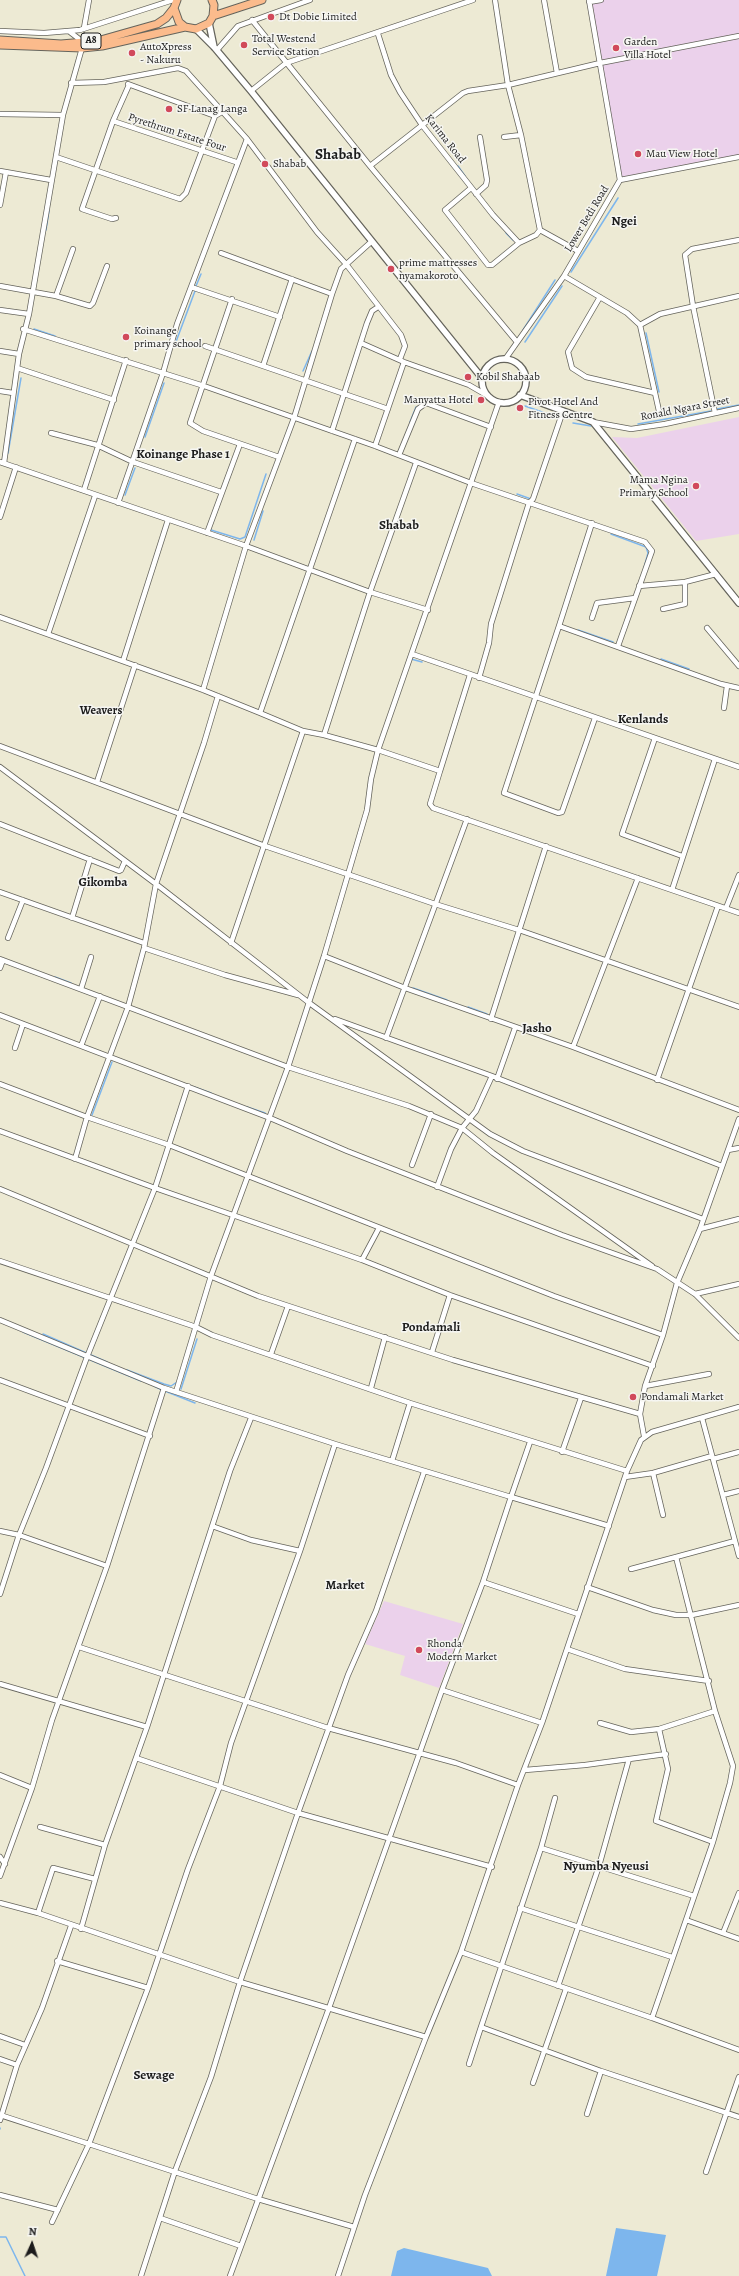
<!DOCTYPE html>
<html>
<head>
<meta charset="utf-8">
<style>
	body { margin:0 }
	#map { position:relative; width:739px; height:2276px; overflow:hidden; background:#edead4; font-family:Alegreya,serif }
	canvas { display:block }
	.north { position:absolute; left:12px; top:2224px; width:40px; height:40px; -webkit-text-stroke:3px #f6f6f2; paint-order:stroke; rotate:3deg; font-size:11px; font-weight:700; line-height:16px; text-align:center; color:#1c1c1c }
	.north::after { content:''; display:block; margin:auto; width:14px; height:18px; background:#1c1c1c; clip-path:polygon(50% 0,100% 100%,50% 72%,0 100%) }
</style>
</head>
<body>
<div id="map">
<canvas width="739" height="2276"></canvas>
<div class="north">N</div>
</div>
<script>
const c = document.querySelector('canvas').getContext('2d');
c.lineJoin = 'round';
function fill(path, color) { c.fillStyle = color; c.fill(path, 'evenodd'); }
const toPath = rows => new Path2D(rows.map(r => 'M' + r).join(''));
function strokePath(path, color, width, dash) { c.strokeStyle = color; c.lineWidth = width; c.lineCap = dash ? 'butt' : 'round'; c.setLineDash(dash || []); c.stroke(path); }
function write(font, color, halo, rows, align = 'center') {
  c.font = font + ' Alegreya,serif'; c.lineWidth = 3; c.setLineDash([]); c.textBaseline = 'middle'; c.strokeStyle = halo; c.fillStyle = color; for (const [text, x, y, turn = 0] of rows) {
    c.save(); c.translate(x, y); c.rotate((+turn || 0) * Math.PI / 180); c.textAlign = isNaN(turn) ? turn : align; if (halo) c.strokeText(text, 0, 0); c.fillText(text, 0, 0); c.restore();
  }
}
fill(toPath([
	[586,0,739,0,739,156,622,179],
	[739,417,739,534,696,541,612,437,637,438],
	[384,1601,463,1624,439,1688,400,1675,405,1656,365,1644]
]), '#ebd1eb');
fill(toPath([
	[616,2228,666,2235,657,2276,606,2276],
	[404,2248,488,2268,492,2276,391,2276,397,2251]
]), '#7db6ed');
strokePath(toPath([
	[458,166,465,176],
	[46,230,49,211],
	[506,233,513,240],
	[571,272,618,198],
	[196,286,201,274],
	[34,329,55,336],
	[523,330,555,280],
	[646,333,659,392],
	[525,342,562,286],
	[174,347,195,291],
	[303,371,312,351],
	[525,406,559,418],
	[717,409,739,405],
	[410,422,416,407],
	[573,423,591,426],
	[638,424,711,411],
	[145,437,164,383],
	[8,453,21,378],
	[517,494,531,499],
	[125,495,135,468],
	[211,530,240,539,245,537,266,474],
	[611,534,646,547,648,553,644,568],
	[254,540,263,511],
	[578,630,613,642],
	[411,659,422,662],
	[661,659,689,669],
	[55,977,71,983],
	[413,988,447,1000],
	[468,1007,487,1014],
	[194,1087,211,1093],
	[247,1107,265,1113],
	[92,1115,112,1062],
	[23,1332,141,1381],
	[43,1334,107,1362],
	[127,1370,164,1384,171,1386,177,1382],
	[154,1386,162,1390],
	[181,1389,197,1339],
	[165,1391,195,1403],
	[0,2129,0,2128],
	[0,2237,6,2237,25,2276]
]), '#7db6ed', 1.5);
const minor = toPath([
	[495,0,508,85,521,135],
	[544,0,557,73],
	[589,2,601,0],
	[252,20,370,166,517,342],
	[84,28,89,0],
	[0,31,44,33,80,30,173,0],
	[70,32,83,42],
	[378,34,391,75,400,92,422,125,493,215,519,243,536,235,540,230],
	[217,50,238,26,310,0],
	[71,83,104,82,178,68,186,71,247,139,317,232,346,264,401,335,405,346,400,359],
	[128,84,215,116],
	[129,85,113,121,236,162],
	[251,91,286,63,473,0],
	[0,114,63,115],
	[113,121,82,209,112,219,116,218],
	[504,137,521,135,540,230,578,251],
	[56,157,180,199,186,193,215,116,222,112],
	[370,166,463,93,468,91,508,85,600,63,739,36],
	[0,171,51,180],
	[620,180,739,157],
	[471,188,445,210,488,265,492,265,519,243],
	[476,194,486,185,487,180,480,137],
	[0,205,6,172],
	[221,253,332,294],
	[564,276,627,313,640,325,659,411],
	[0,286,56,296,90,306,93,303,107,266],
	[191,287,280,317],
	[56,296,73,249],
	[600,297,568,352,572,368,586,377,655,393],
	[232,299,190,423,203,431,279,457],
	[0,310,29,314],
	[640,325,660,314,739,296],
	[23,329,204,386,375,446,471,483,645,542,652,551,618,646],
	[361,343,404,362,469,385,488,396],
	[205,346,388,409],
	[0,351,19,354],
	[506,358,564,276,620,180,589,0],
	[263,366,292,279],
	[17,368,114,400],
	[0,391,13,393],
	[715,413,693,306,685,255,692,249,739,240],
	[593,422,631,429,665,424,739,408],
	[332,431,367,323,372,311,378,307],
	[51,433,97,445,133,462,221,492],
	[375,446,404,362],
	[399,455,418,409,426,403,491,427],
	[0,462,246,546,370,592,428,610],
	[4,463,19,354,29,314,63,115,82,48],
	[416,463,370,592,324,735,378,750,440,771,470,675],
	[84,490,126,360],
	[118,503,163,373,177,324,247,139],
	[0,517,16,467],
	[592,523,559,626,721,684,739,688],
	[207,533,240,444],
	[639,586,685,582,716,574],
	[663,609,685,604,685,582],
	[0,617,203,690,260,713,355,439],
	[592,618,597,603,635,598],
	[559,626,504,793,558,813,562,812,595,718],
	[707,628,739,666],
	[48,634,95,496],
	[412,654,739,767],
	[123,661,168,520],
	[479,678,489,643,491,624,529,503,533,499,563,411],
	[203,690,246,546,294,418,332,294,341,269,371,242],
	[724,708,727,686],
	[260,713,303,731,324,735],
	[655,738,622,834,682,856],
	[0,746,265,846,435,904,519,930,739,1007],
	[0,767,156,884,308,1002,490,1134,523,1151,703,1219],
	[440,771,430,804,433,808,739,913],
	[97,782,135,665],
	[0,824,119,871,121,870,125,861],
	[672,890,715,759],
	[0,892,144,943],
	[726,908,739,875],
	[72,918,90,859],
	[8,938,23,900],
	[231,943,303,731],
	[144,948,225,975,298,995],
	[324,956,405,988,573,1047,739,1110],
	[0,959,288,1067,409,1106,462,1128,476,1111,492,1076],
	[0,968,3,960],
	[81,989,91,957],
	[0,1015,270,1118,347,1151,562,1235,657,1269,695,1294,739,1338],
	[335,1019,492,1076,722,1166],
	[491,1019,546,846],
	[386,1038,467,819],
	[81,1046,100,996],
	[573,1047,638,878],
	[15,1048,23,1024],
	[497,1079,515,1028],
	[657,1080,718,906],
	[0,1084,87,1117,169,1145,554,1296,663,1335],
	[0,1131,155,1188,362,1260,450,1295,653,1366],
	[728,1150,739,1148],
	[75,1159,87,1117,128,1007,144,948,156,884,204,743,218,696],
	[412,1165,431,1114],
	[437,1187,451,1149,462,1128,493,1153,652,1266],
	[0,1189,258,1296,453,1360,640,1414],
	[700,1229,739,1219],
	[362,1260,379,1228],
	[0,1261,196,1327,212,1335,410,1403,627,1471],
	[695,1294,739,1284],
	[0,1320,164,1388,335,1444,511,1497,530,1442],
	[432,1352,450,1295],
	[271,1354,288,1306],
	[0,1380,150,1436],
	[645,1386,709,1374],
	[371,1388,385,1337],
	[176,1392,211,1276,288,1067,324,956,367,810,371,779,378,750,499,402],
	[739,1407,652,1432,641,1440,627,1471,542,1723,518,1785,461,1952,652,2018,686,1920,739,1939],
	[702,1418,739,1556],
	[644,1436,640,1414,645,1386,663,1335,677,1283,700,1229,739,1119],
	[335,1444,300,1551,231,1743,220,1786,188,1869,148,1988,89,2144,258,2199,354,2227],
	[562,1452,581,1398],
	[713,1459,739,1452],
	[392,1461,410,1403],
	[653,1473,663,1515],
	[625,1477,653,1473,712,1456],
	[723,1495,739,1491],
	[212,1526,251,1540,300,1551],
	[0,1531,19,1535,107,1566],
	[631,1569,676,1557],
	[483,1582,578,1614],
	[587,1587,653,1610,676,1615,692,1615,739,1605],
	[0,1594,19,1535,46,1468,87,1357,155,1188,188,1086],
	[79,1647,328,1728,456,1763,518,1785],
	[567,1649,625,1669,709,1681],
	[0,1684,147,1727],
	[442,1690,542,1723],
	[600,1723,631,1732,659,1729,715,1711],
	[659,1729,668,1769,656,1821,713,1842],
	[136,1758,298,1813,492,1867],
	[525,1770,585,1765,666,1754],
	[0,1775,32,1788],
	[40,1827,105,1845],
	[541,1848,555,1798],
	[0,1857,5,1864],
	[0,1876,32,1788,52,1720,107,1566,164,1388],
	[694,1896,541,1848,481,2027,601,2071,739,2117],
	[0,1903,38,1913,240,1982,426,2037],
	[520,1908,672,1957],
	[38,1913,53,1868,95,1879],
	[686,1920,713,1842,730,1783,733,1766,715,1711,676,1557,735,1541],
	[81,1929,105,1845,147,1727,230,1471,251,1418],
	[723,1933,739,1893],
	[57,1961,148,1988],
	[558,1986,599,1866,629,1759],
	[652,2018,739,2050],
	[0,2036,25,2045],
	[0,2059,17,2065],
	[469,2064,481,2027],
	[533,2083,566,1989],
	[587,2114,601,2071],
	[0,2115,89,2144,52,2222],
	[0,2120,17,2065,42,2008,71,1926],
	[706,2172,739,2077],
	[0,2195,58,2210],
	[160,2218,241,2246],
	[141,2276,175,2171,211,2077,240,1982,298,1813,348,1675,376,1611,424,1472],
	[230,2276,329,2008,442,1690,483,1582,511,1497,609,1526],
	[338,2276,365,2195,426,2037,461,1952]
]);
const tertiary = toPath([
	[209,23,214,47],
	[196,29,214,47,251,91,482,378],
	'482 381a22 22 0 1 1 44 0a22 22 0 1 1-44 0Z',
	[520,395,593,422,739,603]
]);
const trunk = toPath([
	[177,0,174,8,179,22,185,27,196,29,209,23,213,16,214,5,212,0],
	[213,16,262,0],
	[0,40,61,44,97,41,157,24,166,18,174,8],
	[0,45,82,48,102,46,185,27]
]);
strokePath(minor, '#65645c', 6);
strokePath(tertiary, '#65645c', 8);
strokePath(trunk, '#65645c', 9);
strokePath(minor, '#fff', 4.5);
strokePath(tertiary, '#fff', 5.5);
strokePath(trunk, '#fbbb8c', 7);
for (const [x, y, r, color] of [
	[271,17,4,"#d1495b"],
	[244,45,4,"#d1495b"],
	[616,48,4,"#d1495b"],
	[132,53,4,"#d1495b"],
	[169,109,4,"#d1495b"],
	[638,154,4,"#d1495b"],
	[265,164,4,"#d1495b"],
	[391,269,4,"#d1495b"],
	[126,337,4,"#d1495b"],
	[468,377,4,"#d1495b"],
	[481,400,4,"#d1495b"],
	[520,408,4,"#d1495b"],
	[696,486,4,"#d1495b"],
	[633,1397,4,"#d1495b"],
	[419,1650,4,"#d1495b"]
]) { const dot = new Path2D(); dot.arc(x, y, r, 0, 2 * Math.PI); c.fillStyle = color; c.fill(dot); strokePath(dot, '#f6f6f2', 1.5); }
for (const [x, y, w] of [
	[91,41,20]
]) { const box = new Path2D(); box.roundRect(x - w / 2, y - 8, w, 16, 3); c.fillStyle = '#f6f6f2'; c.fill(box); strokePath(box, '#1c1c1c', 1); }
write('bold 10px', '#1c1c1c', null, [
	["A8",91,41]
]);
write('11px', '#1c1c1c', '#f6f6f2', [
	["Dt Dobie Limited",279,17],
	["Total Westend",252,39],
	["Service Station",252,52],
	["Garden",624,42],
	["Villa Hotel",624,55],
	["AutoXpress",140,47],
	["- Nakuru",140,60],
	["SF Lanag Langa",177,109],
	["Mau View Hotel",646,154],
	["Shabab",273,164],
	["prime mattresses",399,263],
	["nyamakoroto",399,276],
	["Koinange",134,331],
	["primary school",134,344],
	["Kobil Shabaab",476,377],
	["Manyatta Hotel",473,400,"right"],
	["Pivot Hotel And",528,402],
	["Fitness Centre",528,415],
	["Mama Ngina",688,480,"right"],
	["Primary School",688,493,"right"],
	["Pondamali Market",641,1397],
	["Rhonda",427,1644],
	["Modern Market",427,1657]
], 'left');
write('11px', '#1c1c1c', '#f6f6f2', [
	["Pyrethrum Estate Four",177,133,18],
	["Karima Road",445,139,52],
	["Lower Bedi Road",587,219,-59],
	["Ronald Ngara Street",685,409,-11]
]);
write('bold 12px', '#1c1c1c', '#f6f6f2', [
	["Weavers",101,711]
]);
write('bold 13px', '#1c1c1c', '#f6f6f2', [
	["Ngei",624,222],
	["Koinange Phase 1",183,455],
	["Shabab",399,526],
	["Kenlands",643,720],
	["Gikomba",103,883],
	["Jasho",537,1029],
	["Pondamali",431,1328],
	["Market",345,1586],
	["Nyumba Nyeusi",606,1867],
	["Sewage",154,2076]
]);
write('bold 15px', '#1c1c1c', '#f6f6f2', [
	["Shabab",338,155]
]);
</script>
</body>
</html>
